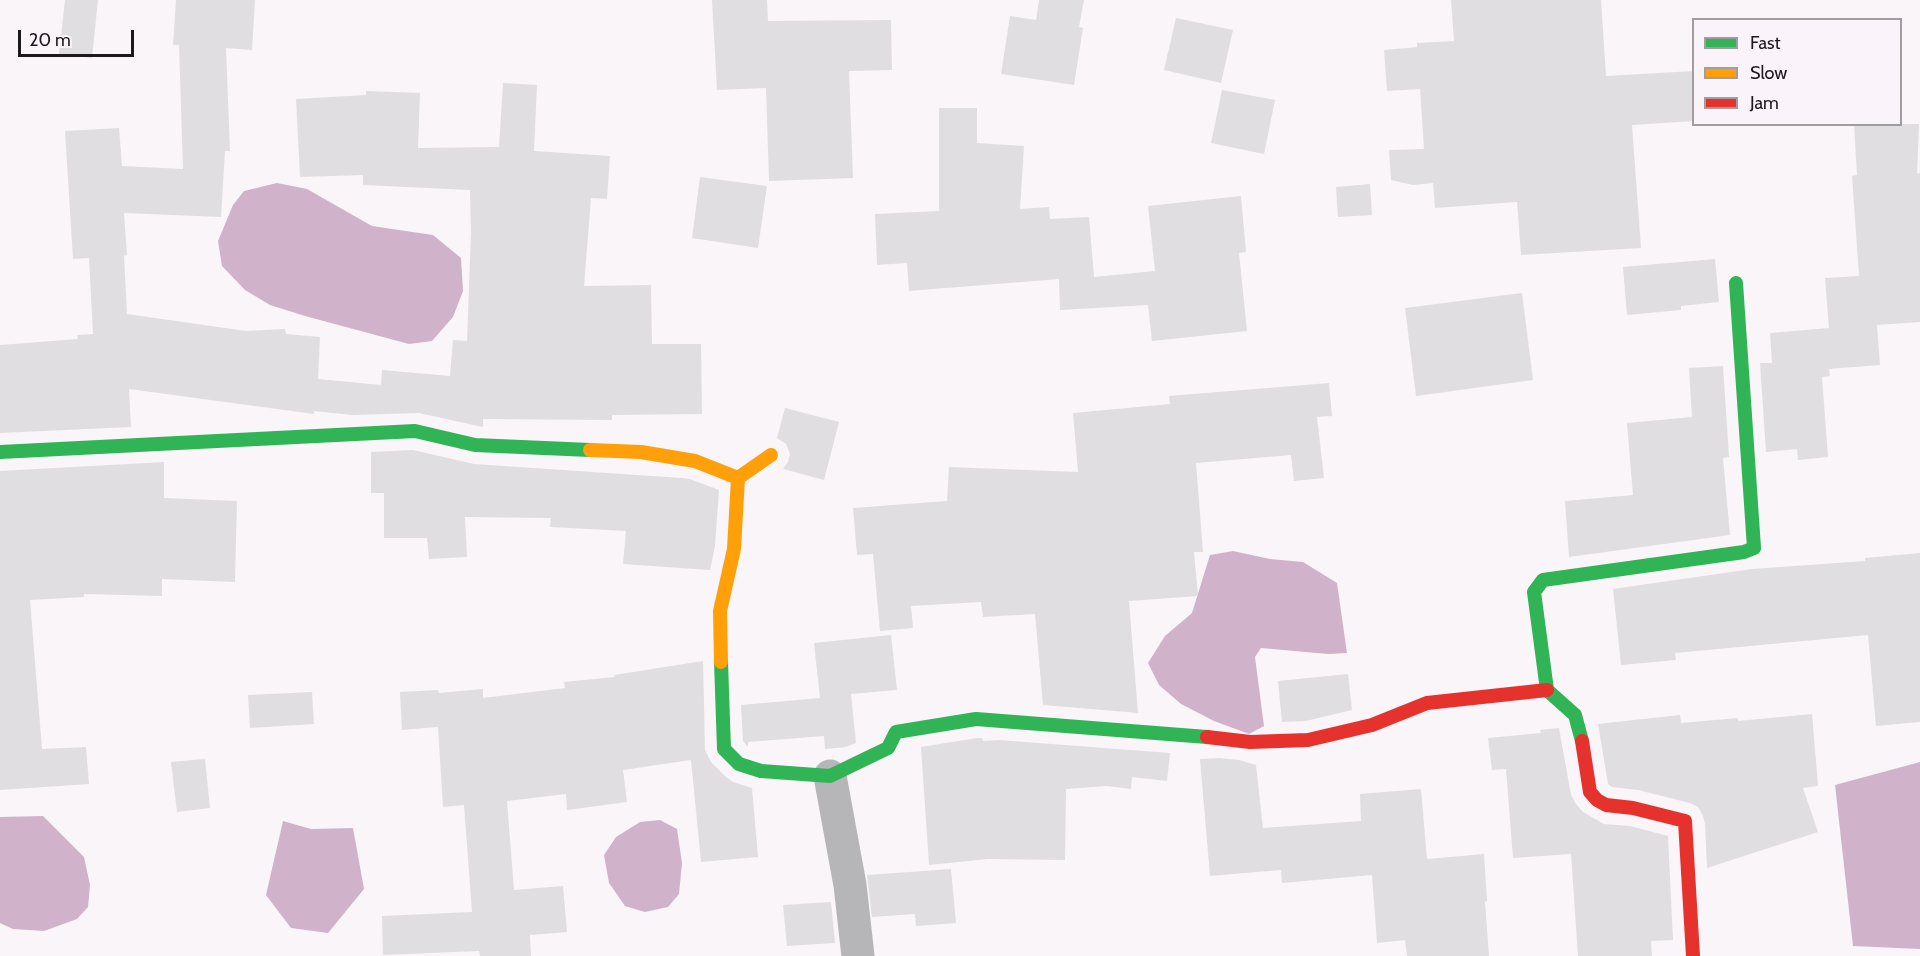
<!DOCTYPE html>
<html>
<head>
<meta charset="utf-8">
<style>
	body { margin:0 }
	#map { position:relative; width:1920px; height:956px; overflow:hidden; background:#f9f5f9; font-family:Cabin,sans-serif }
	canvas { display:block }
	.legend { position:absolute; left:1692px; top:18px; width:210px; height:108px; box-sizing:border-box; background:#fbf3fa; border:2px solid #a29ca1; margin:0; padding:8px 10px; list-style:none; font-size:18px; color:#1c191c }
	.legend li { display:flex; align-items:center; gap:12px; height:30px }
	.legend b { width:30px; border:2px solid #a29ca1 }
	.scale { position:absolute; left:18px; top:30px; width:116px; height:27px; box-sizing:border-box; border:3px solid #1c191c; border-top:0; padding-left:8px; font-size:18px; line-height:21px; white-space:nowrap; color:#1c191c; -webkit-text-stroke:4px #fbf3fa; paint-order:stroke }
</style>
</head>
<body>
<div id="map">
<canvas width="1920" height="956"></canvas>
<ul class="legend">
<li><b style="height:8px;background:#30b455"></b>Fast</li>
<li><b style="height:8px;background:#ff9f0a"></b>Slow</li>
<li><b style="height:8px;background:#e5322d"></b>Jam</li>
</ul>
<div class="scale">20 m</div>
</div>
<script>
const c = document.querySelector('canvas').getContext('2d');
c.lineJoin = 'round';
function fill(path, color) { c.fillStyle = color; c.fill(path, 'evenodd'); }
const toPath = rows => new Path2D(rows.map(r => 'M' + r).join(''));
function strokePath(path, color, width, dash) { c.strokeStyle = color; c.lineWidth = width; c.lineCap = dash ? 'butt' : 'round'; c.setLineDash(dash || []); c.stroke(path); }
fill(toPath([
	[277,183,307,189,372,226,433,235,461,258,463,291,453,317,432,341,409,344,305,316,270,305,245,290,222,266,218,241,233,205,244,191],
	[1233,551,1270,559,1303,562,1337,583,1347,653,1328,654,1261,648,1255,657,1264,726,1249,734,1214,721,1181,704,1159,685,1148,663,1165,636,1192,613,1210,555],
	[1920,762,1920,949,1853,946,1835,785],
	[43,816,84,857,90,885,88,907,77,919,44,931,13,929,0,923,0,817],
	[660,820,677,829,682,863,679,894,668,907,645,912,625,906,609,883,604,855,616,837,640,822],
	[283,821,311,829,353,828,364,889,328,933,291,928,266,895]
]), '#d0b3cb');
fill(toPath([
	[65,0,98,0,92,58,59,54],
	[176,0,255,0,252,50,226,48,230,151,225,151,221,217,124,213,127,255,124,256,127,314,246,331,285,329,286,334,320,337,318,379,381,385,382,370,450,376,453,340,467,341,471,232,470,190,363,185,363,175,300,177,296,99,366,95,366,91,420,93,418,148,499,147,503,83,537,85,534,151,610,156,607,199,591,198,584,286,651,285,652,344,701,344,702,414,612,415,612,420,483,419,483,427,478,426,419,413,352,415,314,411,314,414,129,389,131,427,0,433,0,345,78,339,77,335,93,334,89,258,73,259,65,131,119,128,122,166,183,169,179,45,173,45],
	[712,0,767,0,768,21,891,20,892,70,849,71,853,178,769,181,766,88,717,90],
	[1039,0,1084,0,1079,27,1083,28,1074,85,1001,74,1010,16,1036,20],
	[1451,0,1601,0,1606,76,1694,71,1694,121,1632,125,1641,248,1521,255,1517,202,1435,208,1433,183,1413,185,1391,180,1389,150,1424,149,1420,89,1387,91,1384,50,1417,47,1417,43,1454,41],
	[1176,18,1233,30,1221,83,1164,70],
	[1222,90,1275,100,1264,154,1211,143],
	[939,108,977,108,977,143,1024,146,1020,209,1049,207,1050,219,1089,217,1094,277,1155,271,1148,206,1241,196,1246,252,1239,253,1247,331,1152,341,1148,305,1060,310,1059,279,909,291,907,263,877,265,875,214,939,211],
	[1854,124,1919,124,1917,174,1920,173,1920,322,1877,325,1880,365,1829,369,1830,376,1822,377,1828,457,1798,460,1797,449,1766,452,1760,363,1772,363,1770,333,1829,328,1825,278,1859,276,1852,176,1857,175],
	[700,177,767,186,758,248,692,238],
	[1370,184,1372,215,1338,217,1336,187],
	[1715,259,1719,302,1681,306,1681,310,1627,315,1623,267],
	[1522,293,1533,380,1416,396,1405,308],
	[1723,366,1729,457,1723,458,1730,535,1569,557,1565,501,1633,495,1627,423,1692,417,1689,368],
	[1329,383,1332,416,1317,417,1324,478,1294,481,1291,455,1196,463,1203,552,1194,552,1198,596,1129,601,1138,713,1043,705,1035,614,983,617,981,602,911,606,913,628,880,631,873,554,857,555,853,508,947,501,949,467,1078,472,1073,413,1170,404,1169,396],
	[785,408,839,422,824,480,783,469,788,462,790,454,786,444,777,438],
	[413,450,474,464,682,478,690,479,719,490,715,546,710,570,623,564,626,531,550,527,551,518,465,517,467,557,429,559,427,538,384,538,384,493,371,493,371,452],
	[164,462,164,498,237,501,235,582,162,579,162,596,84,594,84,597,30,600,42,749,86,747,89,784,0,790,0,471],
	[1920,553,1920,722,1876,726,1868,635,1675,653,1676,660,1621,665,1613,589,1752,569,1865,561,1865,558],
	[891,635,897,690,851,694,856,743,846,747,825,749,824,736,748,742,748,747,743,741,741,705,820,698,814,643],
	[703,661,705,750,711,762,726,777,733,782,752,788,758,857,701,862,691,760,623,770,627,802,567,810,566,794,507,801,514,890,563,886,567,932,530,935,531,956,480,956,479,951,383,955,382,916,472,912,464,805,443,807,438,727,402,730,400,692,438,690,439,693,483,689,483,698,565,688,564,682,615,677,614,675],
	[1348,674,1352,710,1306,721,1282,722,1278,681],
	[312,692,314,724,250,728,248,695],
	[1812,714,1818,786,1803,788,1818,832,1707,868,1705,824,1703,816,1698,807,1690,803,1638,790,1612,787,1608,784,1598,724,1680,715,1681,723,1738,718,1738,721],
	[1559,728,1571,795,1576,804,1583,812,1604,824,1630,826,1668,836,1673,940,1651,941,1652,956,1578,956,1571,854,1513,858,1506,769,1492,770,1488,738,1541,733,1540,730],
	[977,738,982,738,983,741,999,740,1170,753,1167,781,1132,777,1131,789,1107,786,1066,789,1065,860,988,859,929,865,921,747],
	[1220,758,1239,760,1256,765,1263,828,1361,821,1360,794,1421,789,1427,859,1484,854,1487,901,1485,902,1489,956,1407,956,1405,940,1377,943,1372,875,1282,883,1281,870,1210,876,1200,759],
	[205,759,210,808,177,812,171,762],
	[951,869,956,923,916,926,915,914,872,917,867,875],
	[831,902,835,943,787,946,783,905]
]), '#e1dee1');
strokePath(toPath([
	[830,776,850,885,858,956]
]), '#b6b5b7', 33);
strokePath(toPath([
	[0,452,415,431,475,445,590,450],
	[721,662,724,749,739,764,761,771,830,776,888,748,896,732,976,719,1207,737],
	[1582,741,1575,715,1547,690,1534,592,1543,580,1744,552,1754,548,1736,283]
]), '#30b455', 14);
strokePath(toPath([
	[590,450,641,452,695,461,738,478],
	[721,662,720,611,734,549,738,478,771,455]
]), '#ff9f0a', 14);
strokePath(toPath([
	[1207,737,1250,742,1308,740,1372,725,1427,703,1547,690],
	[1582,741,1590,792,1597,800,1606,805,1633,808,1685,821,1693,956]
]), '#e5322d', 14);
</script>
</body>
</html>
